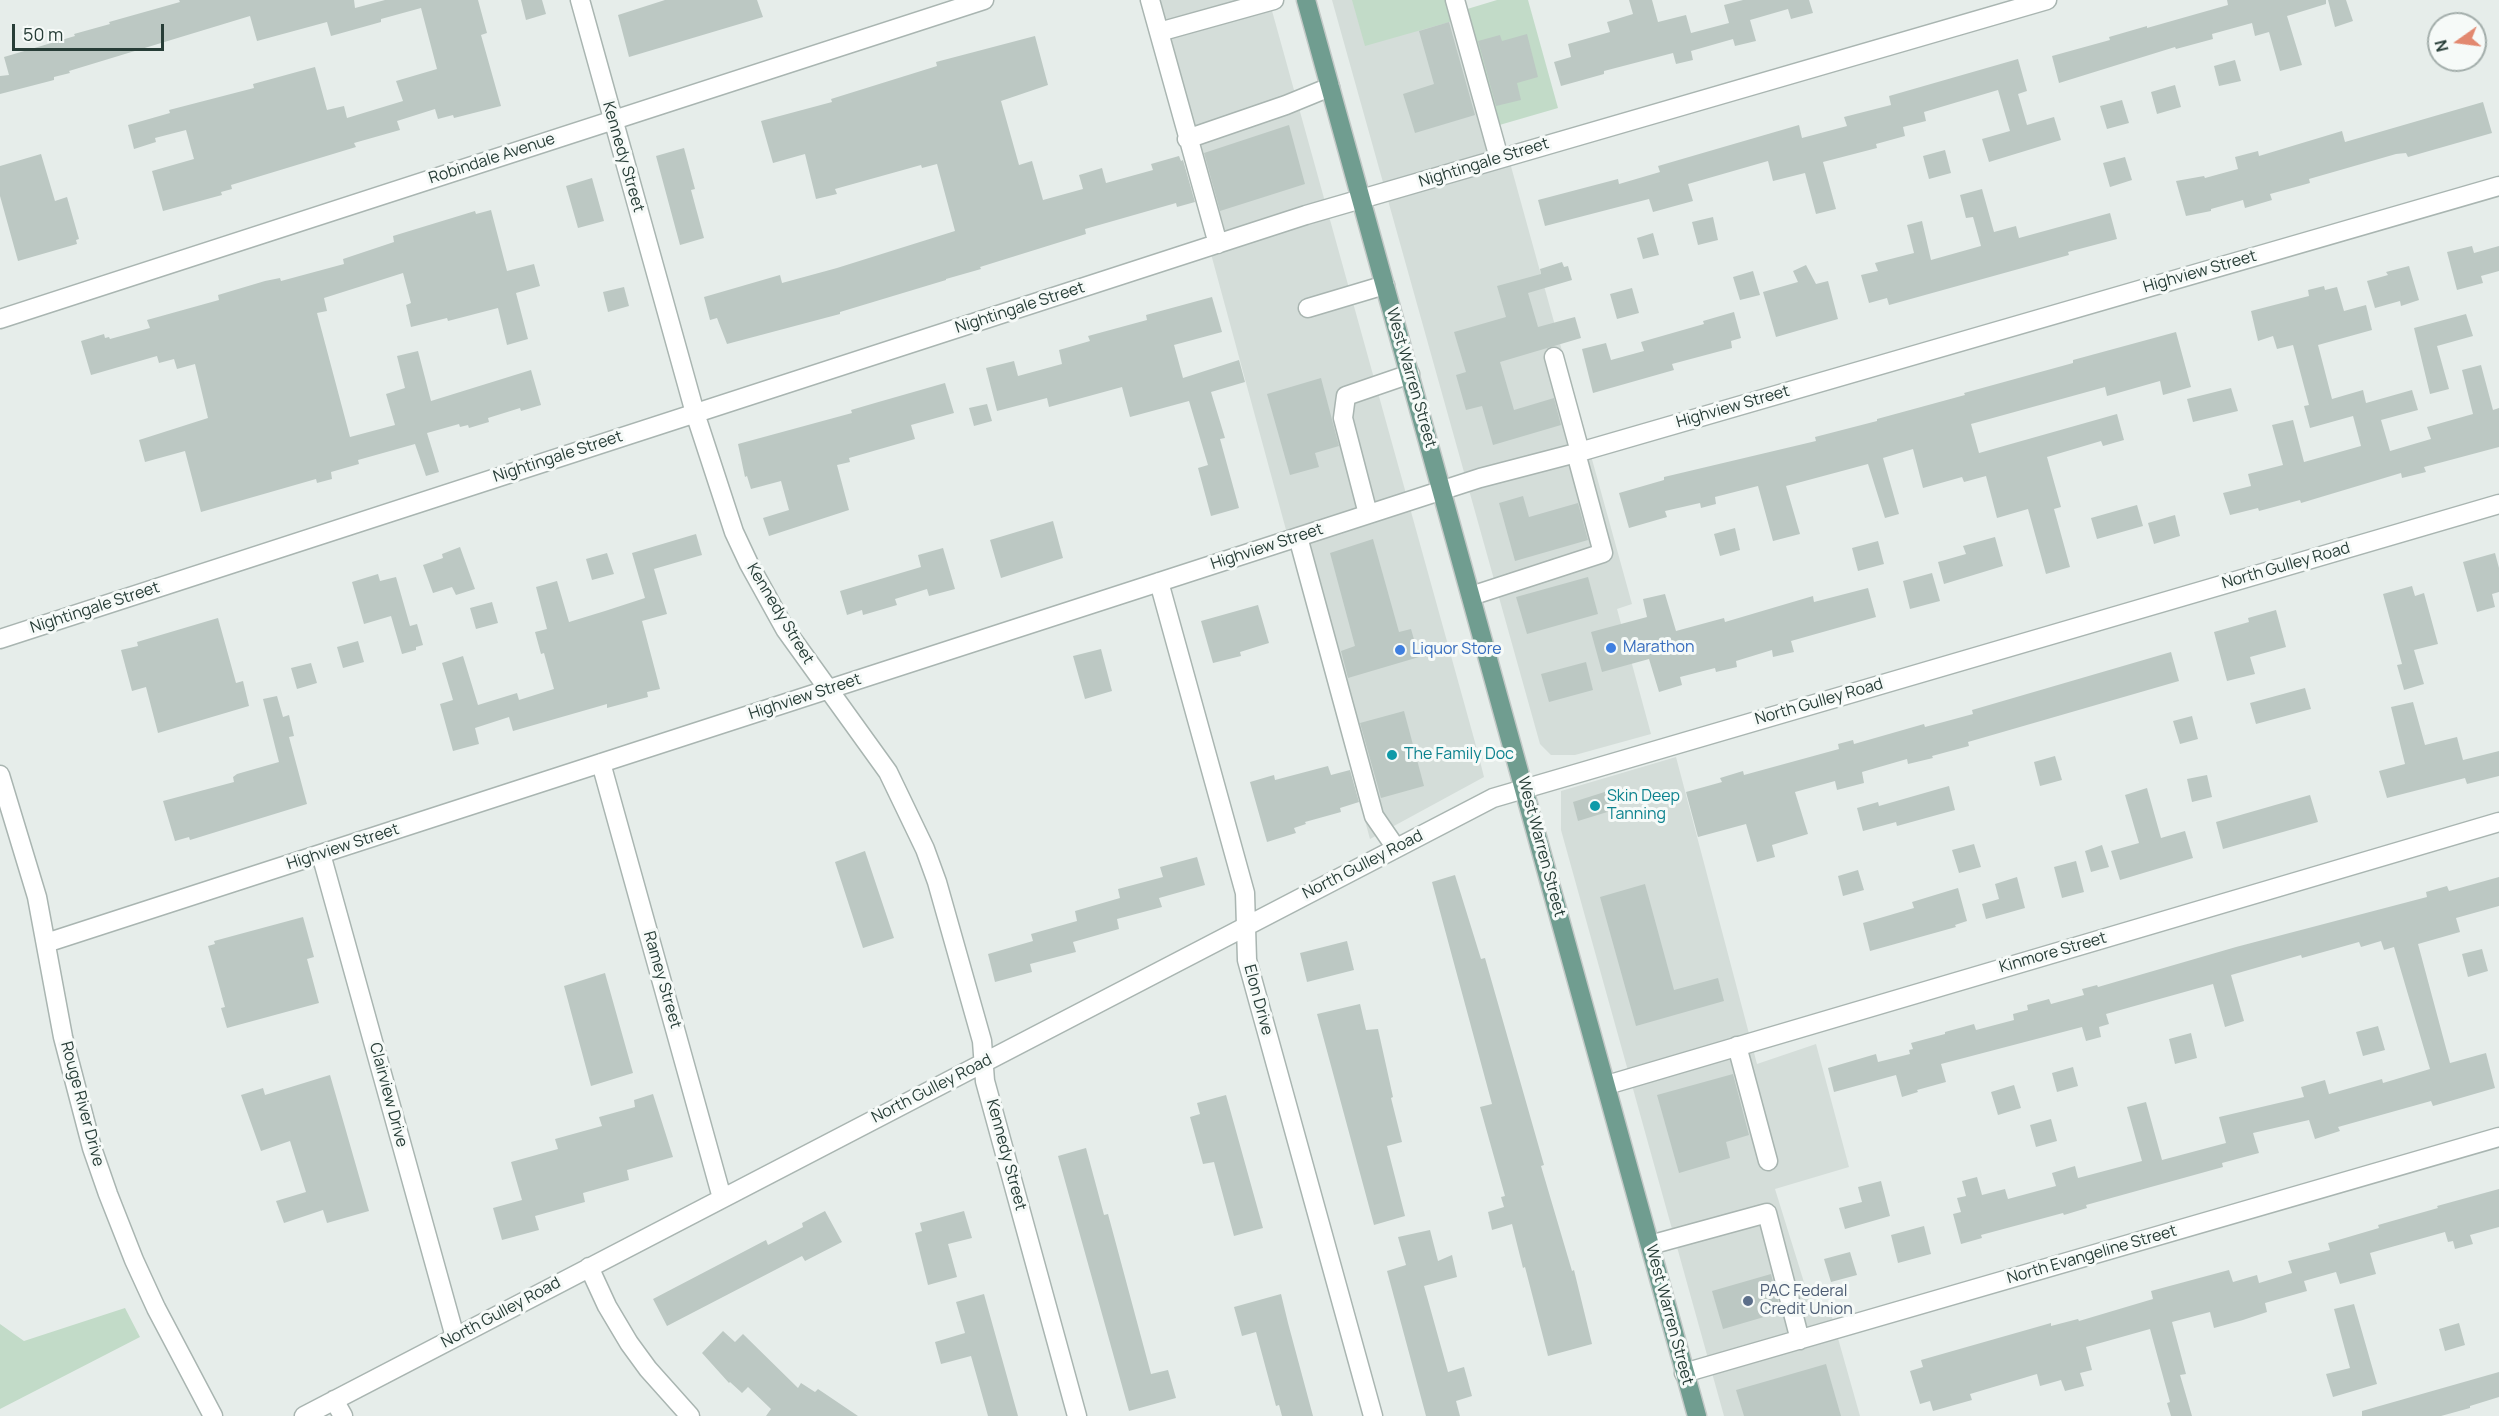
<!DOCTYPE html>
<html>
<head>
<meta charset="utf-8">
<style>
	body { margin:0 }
	#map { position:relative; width:2499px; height:1416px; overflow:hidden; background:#e6edea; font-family:Manrope,sans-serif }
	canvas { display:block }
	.north { position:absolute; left:2427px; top:12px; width:60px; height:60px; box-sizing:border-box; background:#f6faf8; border:2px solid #a3aeab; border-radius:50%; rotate:256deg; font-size:16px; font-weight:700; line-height:24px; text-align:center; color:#273d37 }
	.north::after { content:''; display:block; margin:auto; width:21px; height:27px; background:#e2886f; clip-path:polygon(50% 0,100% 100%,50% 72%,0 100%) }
	.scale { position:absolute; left:12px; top:24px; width:152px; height:27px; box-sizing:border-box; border:3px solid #273d37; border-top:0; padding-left:8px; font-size:18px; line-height:21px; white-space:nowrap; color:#273d37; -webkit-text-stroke:4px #f6faf8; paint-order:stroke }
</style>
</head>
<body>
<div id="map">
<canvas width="2499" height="1416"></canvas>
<div class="north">N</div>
<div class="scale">50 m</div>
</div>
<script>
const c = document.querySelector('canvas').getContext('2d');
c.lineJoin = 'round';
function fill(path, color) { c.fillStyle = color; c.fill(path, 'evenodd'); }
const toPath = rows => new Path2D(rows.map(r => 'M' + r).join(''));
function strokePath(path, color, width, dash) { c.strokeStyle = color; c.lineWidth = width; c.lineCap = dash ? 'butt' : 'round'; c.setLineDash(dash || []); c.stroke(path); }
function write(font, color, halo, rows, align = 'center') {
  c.font = font + ' Manrope,sans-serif'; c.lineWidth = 6; c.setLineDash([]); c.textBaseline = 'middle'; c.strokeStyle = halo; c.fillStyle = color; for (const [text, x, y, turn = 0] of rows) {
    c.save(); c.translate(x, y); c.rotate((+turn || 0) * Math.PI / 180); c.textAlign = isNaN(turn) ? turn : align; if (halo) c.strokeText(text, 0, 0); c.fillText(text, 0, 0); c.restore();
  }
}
fill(toPath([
	[1142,0,1269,0,1478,753,1484,777,1370,839],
	[1332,0,1465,0,1632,604,1617,609,1651,734,1575,755,1551,755,1540,744],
	[1676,757,1757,1064,1816,1044,1849,1167,1775,1189,1812,1308,1828,1303,1860,1416,1724,1416,1561,830,1561,791]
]), '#d4ddd9');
fill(toPath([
	[1352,0,1447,0,1453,21,1365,46],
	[1497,0,1528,0,1558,108,1496,126,1464,10],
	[125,1308,140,1337,0,1409,0,1324,24,1341]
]), '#c2dbc8');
fill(toPath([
	[179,0,354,0,355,8,385,0,478,0,487,33,481,35,501,106,454,118,453,115,438,119,435,109,397,121,400,130,354,143,356,147,231,185,232,189,221,192,222,195,163,211,152,171,194,159,186,130,155,138,156,142,134,149,128,125,170,113,169,110,254,88,253,84,315,67,327,110,344,106,347,118,403,101,396,81,437,69,421,8,381,19,381,22,331,36,327,22,257,41,250,16,69,71,70,73,54,77,54,80,0,94,0,76,9,75,4,57,75,36,74,34,110,24,109,22,180,2],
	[521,0,542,0,546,14,526,20],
	[665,0,757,0,763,17,629,57,618,15],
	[1629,0,1652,0,1658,22,1686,15,1691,33,1729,23,1724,5,1743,0,1809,0,1813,13,1791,19,1788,9,1750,20,1756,41,1735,46,1733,39,1691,51,1693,60,1676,64,1673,53,1604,71,1604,74,1561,86,1554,62,1571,57,1568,44,1610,32,1607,22,1633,14],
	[2227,0,2326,0,2326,4,2287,16,2302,65,2280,71,2269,32,2255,36,2252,23,2212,34,2213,39,2176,49,2175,47,2059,83,2052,56,2110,40,2109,37,2147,26,2147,28,2228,5],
	[2328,0,2346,0,2353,21,2335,27],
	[1449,22,1475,115,1415,133,1403,94,1434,84,1419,31],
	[1527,34,1538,77,1517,83,1521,100,1496,106,1478,41,1500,35,1502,41],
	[1035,36,1048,85,1001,101,1019,165,1032,161,1043,200,1083,189,1079,175,1102,168,1106,183,1153,170,1151,164,1179,156,1181,161,1183,160,1195,202,1177,207,1176,203,1085,229,1086,234,980,267,981,269,946,279,946,280,840,312,840,314,727,344,717,318,710,320,704,297,780,275,782,283,837,268,955,231,937,164,922,168,921,165,835,189,837,194,816,199,805,154,773,163,761,121,832,102,831,99,937,66,936,62],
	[2018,59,2027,91,2018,94,2027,125,2054,117,2061,140,1989,162,1982,139,2010,131,1998,90,1924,112,1926,121,1903,127,1905,136,1876,144,1877,148,1823,162,1836,209,1816,214,1805,173,1773,181,1768,161,1688,184,1693,201,1653,212,1649,199,1545,226,1538,200,1618,179,1619,184,1660,172,1658,166,1799,125,1802,138,1847,126,1844,117,1891,105,1889,96],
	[2235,60,2241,81,2219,86,2214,66],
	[2175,85,2181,107,2157,114,2151,92],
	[2122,100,2129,123,2107,129,2100,106],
	[2483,102,2492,133,2408,157,2406,153,2396,154,2309,179,2310,183,2270,194,2272,200,2245,208,2243,200,2211,209,2211,211,2186,216,2176,181,2204,176,2205,178,2238,169,2235,157,2258,151,2259,156,2342,131,2345,142],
	[1289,125,1305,184,1220,211,1204,153],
	[684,148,695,189,691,190,704,238,680,245,656,156],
	[1945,150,1951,173,1929,179,1923,156],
	[41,154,55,201,67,197,79,239,76,240,77,244,18,261,0,196,0,166],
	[2125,157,2132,180,2110,187,2103,163],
	[592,178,604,221,578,228,566,186],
	[1982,189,1994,232,2016,226,2019,238,2110,213,2117,239,2068,252,2069,255,1889,305,1887,298,1869,303,1861,275,1878,271,1875,263,1914,253,1907,225,1922,221,1931,260,1981,246,1973,217,1966,218,1960,195],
	[491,210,507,271,534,264,540,286,516,293,528,339,507,345,498,308,448,321,447,318,411,327,406,305,411,303,403,273,324,298,327,311,317,313,350,437,395,425,386,394,405,388,397,356,418,351,431,401,531,370,541,405,521,411,520,408,488,418,489,422,469,428,468,425,460,427,459,424,427,433,439,472,426,476,415,444,358,460,359,464,331,472,332,479,317,483,316,479,201,512,185,451,145,462,139,440,208,418,195,364,177,369,174,359,159,363,157,356,91,375,81,341,104,334,105,338,109,337,110,339,150,328,147,320,219,300,218,295,265,281,280,278,281,281,344,264,343,259,394,242,393,236,475,211,476,214],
	[1713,217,1718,240,1698,245,1692,222],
	[1653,233,1659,255,1643,259,1637,238],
	[2472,246,2474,253,2499,246,2499,271,2481,276,2483,283,2457,290,2447,252],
	[1562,262,1564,267,1568,266,1572,280,1528,293,1538,327,1575,317,1581,338,1500,362,1514,410,1554,398,1561,425,1493,445,1482,406,1466,410,1456,375,1466,372,1454,332,1506,317,1497,286,1541,274,1540,269],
	[1806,265,1816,284,1828,281,1838,319,1776,337,1763,292,1798,282,1793,271],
	[2409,266,2419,300,2401,306,2400,301,2375,308,2367,281,2388,275,2386,272],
	[1753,271,1760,295,1740,300,1733,277],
	[2324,286,2325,290,2337,287,2344,311,2366,305,2372,330,2318,345,2332,399,2363,390,2366,403,2412,390,2418,410,2381,420,2390,451,2431,439,2427,427,2473,414,2462,370,2481,365,2493,410,2499,408,2499,447,2424,467,2426,472,2402,478,2401,473,2301,503,2300,500,2259,511,2258,508,2230,515,2223,493,2251,486,2248,474,2283,465,2272,425,2293,420,2304,462,2361,446,2353,416,2310,428,2304,406,2309,405,2293,345,2277,349,2273,336,2258,341,2251,311,2309,296,2308,290],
	[624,287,629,306,608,312,603,292],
	[1632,288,1639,313,1617,319,1610,294],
	[1212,297,1222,332,1174,345,1183,378,1239,360,1245,382,1211,392,1225,438,1220,439,1239,508,1211,516,1198,468,1208,465,1189,401,1130,417,1122,387,1049,407,1047,398,997,411,986,368,1014,361,1018,376,1062,364,1059,350,1090,341,1088,336,1147,320,1146,315],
	[1734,312,1741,338,1731,341,1732,348,1672,364,1674,370,1593,393,1582,349,1606,343,1611,360,1644,351,1641,342,1704,324,1703,321],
	[2466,314,2473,336,2437,346,2449,389,2430,394,2414,328],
	[2176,332,2191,387,2163,395,2160,381,2107,396,2105,387,1971,424,1979,453,2117,414,2124,440,2103,446,2101,441,2047,457,2061,507,2054,509,2070,567,2046,574,2028,509,1997,518,1986,476,1964,482,1962,477,1923,488,1913,449,1883,458,1899,514,1885,518,1868,464,1786,486,1800,534,1773,541,1758,486,1715,497,1716,504,1701,508,1700,503,1665,511,1667,517,1629,528,1619,493,1664,480,1664,477,1816,441,1815,437,1877,421,1877,419,1965,395,1964,393,2073,363,2073,360],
	[1321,378,1339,446,1315,453,1319,467,1290,475,1267,394],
	[945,383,954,413,911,425,915,439,849,458,850,462,837,465,849,510,769,536,763,518,789,510,781,481,751,489,747,476,745,477,738,444,852,413,851,410,875,403],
	[2231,388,2238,411,2193,422,2187,399],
	[987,404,992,421,974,426,969,408],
	[1523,496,1529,517,1578,503,1588,540,1515,561,1499,503],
	[2137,505,2143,526,2097,539,2091,518],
	[2175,515,2180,536,2154,544,2148,523],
	[1053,521,1063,558,1001,578,990,540],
	[1735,528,1740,550,1720,556,1714,534],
	[696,534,702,555,654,569,667,614,642,621,660,689,647,692,648,697,607,708,607,704,513,731,509,717,475,728,479,744,453,751,440,704,453,700,442,663,463,656,478,705,517,693,519,700,554,689,544,653,541,654,535,632,547,629,536,587,557,581,569,622,605,611,645,598,632,553],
	[1995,537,2003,566,1944,584,1938,562,1966,554,1963,546],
	[1373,539,1399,632,1411,629,1419,657,1348,678,1341,651,1355,646,1330,553],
	[1878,541,1884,564,1858,571,1852,548],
	[460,547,475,589,456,595,452,587,433,593,423,565,443,558,442,554],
	[943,548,955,589,929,596,927,589,895,599,897,605,863,615,862,610,847,615,840,591,921,567,918,555],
	[607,553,614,574,592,580,586,559],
	[2495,553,2499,568,2499,592,2492,594,2495,607,2477,612,2463,562],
	[1932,573,1940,601,1910,609,1903,581],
	[378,574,380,581,396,577,410,626,417,624,423,645,416,647,416,650,402,654,391,616,364,624,352,582],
	[1588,577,1598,614,1527,634,1516,597],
	[2412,586,2415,596,2424,593,2438,644,2414,650,2424,684,2404,690,2397,665,2402,664,2383,594],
	[1868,588,1876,617,1791,641,1794,652,1773,657,1772,650,1736,661,1737,667,1716,672,1715,668,1680,677,1682,685,1659,692,1649,659,1602,672,1591,632,1647,617,1643,599,1665,594,1676,631,1724,618,1725,622,1813,596,1814,602],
	[492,602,498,623,476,629,470,608],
	[1258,605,1269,643,1240,652,1241,656,1213,663,1201,621],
	[2276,610,2286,647,2250,657,2255,674,2227,681,2214,632,2249,622,2248,618],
	[218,618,236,683,243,681,249,706,158,733,146,687,132,691,121,650,138,646,137,642],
	[358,641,364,662,343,668,337,647],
	[1101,649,1112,691,1085,699,1073,656],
	[2171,652,2179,681,1968,742,1969,746,1932,756,1933,758,1908,764,1907,759,1862,772,1864,783,1837,790,1835,781,1795,792,1808,834,1772,845,1775,857,1757,862,1746,824,1698,837,1686,792,1722,782,1720,778,1743,771,1744,775,1839,749,1838,744,1853,740,1854,744,1924,724,1925,727,1973,714,1972,710],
	[1586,662,1593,690,1549,702,1541,674],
	[311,663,317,683,297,689,291,668],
	[2305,688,2311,709,2256,724,2250,703],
	[277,696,283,717,289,715,294,736,289,737,307,804,190,840,189,837,175,841,163,801,234,782,233,777,237,774,279,762,263,699],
	[2413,702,2425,745,2457,737,2463,760,2499,751,2499,776,2467,784,2465,778,2387,798,2379,771,2405,764,2391,707],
	[1404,711,1424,786,1381,798,1360,723],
	[2192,716,2198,739,2180,744,2173,721],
	[2055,756,2062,780,2040,786,2034,762],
	[1328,766,1331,775,1350,770,1359,802,1340,808,1341,812,1305,822,1306,824,1294,828,1296,833,1267,842,1250,782,1274,775,1275,780],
	[2207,775,2212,797,2192,802,2187,779],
	[1949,786,1955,810,1897,826,1896,822,1863,831,1857,808,1878,802,1879,806],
	[2147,788,2161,838,2185,831,2193,858,2120,880,2111,851,2139,843,2125,795],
	[1611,790,1617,809,1578,821,1573,802],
	[2310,795,2318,822,2223,849,2216,822],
	[1974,844,1981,867,1959,873,1952,850],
	[2102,845,2109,867,2091,872,2085,851],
	[865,851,894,938,863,948,835,862],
	[1197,857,1205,885,1159,898,1162,907,1117,919,1119,929,1073,942,1076,952,1030,964,1032,972,995,982,988,954,1033,941,1031,934,1077,921,1075,911,1120,898,1118,889,1163,877,1160,867],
	[2076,861,2084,892,2062,898,2054,867],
	[1858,870,1864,890,1843,896,1838,876],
	[1455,875,1481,959,1485,958,1544,1165,1541,1166,1572,1271,1574,1270,1592,1344,1548,1356,1525,1267,1523,1268,1512,1224,1492,1230,1488,1212,1504,1207,1501,1197,1505,1196,1480,1107,1492,1104,1432,882],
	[2017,877,2025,908,1986,919,1982,904,1999,899,1995,884],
	[2499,877,2499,906,2456,918,2460,932,2418,944,2450,1063,2486,1053,2495,1088,2433,1106,2431,1101,2338,1127,2340,1131,2315,1139,2309,1120,2253,1133,2259,1153,2222,1163,2223,1167,2086,1205,2087,1208,2064,1215,2063,1213,1981,1235,1982,1238,1961,1244,1953,1214,1961,1212,1957,1198,1966,1196,1962,1181,1977,1177,1982,1195,2005,1189,2008,1199,2056,1186,2052,1173,2075,1166,2078,1178,2142,1161,2127,1107,2146,1102,2162,1160,2226,1143,2219,1117,2304,1097,2301,1087,2325,1080,2329,1094,2382,1079,2383,1083,2430,1069,2394,947,2384,950,2381,941,2361,947,2359,942,2302,958,2301,955,2231,975,2244,1021,2225,1027,2213,984,2106,1014,2109,1024,2099,1027,2101,1037,2086,1041,2082,1027,1941,1064,1946,1082,1917,1090,1918,1092,1902,1097,1896,1075,1834,1092,1828,1068,1876,1054,1878,1062,1910,1054,1909,1050,1913,1049,1911,1043,1945,1034,1945,1032,1974,1024,1976,1030,2014,1020,2013,1014,2028,1010,2027,1005,2049,999,2051,1004,2084,995,2082,989,2097,985,2098,987,2236,947,2427,897,2426,892,2447,886,2449,891],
	[1645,884,1674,990,1718,978,1724,1001,1636,1026,1600,897],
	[1958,888,1967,921,1955,925,1956,927,1870,951,1863,923,1914,908,1912,902],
	[303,917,314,957,307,959,319,1003,227,1028,221,1008,225,1007,208,946,215,944,214,941],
	[1347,941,1354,970,1307,982,1300,953],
	[2482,949,2488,971,2468,977,2462,954],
	[605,973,633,1073,591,1086,564,986],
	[1360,1004,1366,1030,1378,1029,1393,1097,1391,1098,1402,1142,1387,1146,1405,1216,1374,1225,1317,1014],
	[2378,1026,2385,1050,2363,1056,2356,1032],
	[2191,1033,2197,1058,2175,1064,2169,1039],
	[2073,1067,2078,1086,2057,1092,2052,1073],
	[1733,1074,1749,1135,1726,1142,1730,1158,1679,1173,1657,1095],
	[330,1075,369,1211,327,1223,323,1210,284,1223,276,1201,306,1192,290,1141,261,1151,241,1095,263,1088,265,1095],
	[2014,1085,2021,1108,1998,1115,1991,1092],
	[653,1094,673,1157,627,1170,629,1180,583,1193,585,1202,535,1216,539,1230,502,1240,493,1208,522,1200,511,1162,558,1149,555,1139,602,1126,599,1117,635,1107,634,1100],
	[1226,1095,1263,1228,1234,1236,1214,1162,1203,1164,1190,1117,1200,1114,1197,1103],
	[2051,1119,2057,1141,2036,1147,2030,1125],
	[1086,1148,1104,1215,1108,1214,1151,1374,1168,1370,1176,1398,1129,1411,1058,1156],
	[1881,1181,1890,1216,1845,1229,1839,1208,1862,1202,1858,1187],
	[2499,1189,2499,1227,2470,1235,2473,1244,2455,1249,2453,1241,2448,1242,2445,1232,2370,1253,2376,1274,2340,1284,2336,1272,2304,1281,2307,1291,2265,1303,2267,1312,2243,1320,2214,1328,2210,1312,2172,1322,2186,1374,2180,1375,2192,1416,2171,1416,2167,1403,2170,1402,2150,1329,2086,1347,2092,1370,2080,1373,2084,1386,2065,1391,2061,1380,2040,1386,2037,1374,1970,1394,1972,1400,1933,1411,1930,1401,1920,1404,1910,1371,1923,1367,1921,1360,2051,1323,2051,1326,2078,1319,2079,1321,2153,1299,2151,1291,2229,1270,2233,1282,2257,1275,2259,1283,2292,1273,2288,1261,2330,1250,2328,1243,2379,1228,2378,1225,2438,1208,2437,1206],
	[825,1211,842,1242,805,1261,802,1256,667,1326,653,1299,766,1240,768,1245,803,1227,802,1223],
	[964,1211,972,1238,948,1244,957,1277,928,1285,915,1233,922,1231,920,1223],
	[1924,1226,1931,1254,1898,1263,1891,1235],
	[1430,1230,1438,1261,1452,1255,1457,1277,1424,1286,1448,1372,1464,1367,1472,1396,1456,1401,1460,1416,1426,1416,1387,1271,1406,1265,1398,1237],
	[1850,1252,1857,1275,1831,1282,1824,1259],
	[1771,1274,1781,1312,1723,1329,1712,1291],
	[984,1294,999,1348,1018,1416,988,1416,971,1356,941,1364,935,1342,965,1333,956,1302],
	[1281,1294,1288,1323,1313,1416,1282,1416,1279,1405,1276,1406,1256,1332,1242,1336,1234,1307],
	[2354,1304,2377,1384,2333,1397,2326,1374,2350,1368,2334,1309],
	[2459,1323,2465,1345,2445,1351,2439,1329],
	[723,1331,735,1342,743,1334,798,1388,801,1383,815,1392,818,1389,858,1416,766,1416,771,1409,748,1387,742,1393,730,1382,729,1383,702,1353],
	[1826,1364,1841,1416,1744,1416,1736,1390],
	[2499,1372,2499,1397,2470,1406,2470,1408,2441,1416,2362,1416,2362,1411]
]), '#bcc8c3');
const minor = toPath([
	[580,0,695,413,734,532,749,564,785,629,888,772,925,849,937,882,982,1041,985,1081,1077,1416],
	[1150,0,1218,244],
	[1455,0,1499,158],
	[1159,32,1274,0],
	[1187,139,1286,105,1330,87],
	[1308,308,1385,285],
	[0,319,984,0],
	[1554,357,1580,452],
	[1368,514,1343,418,1346,396,1410,374],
	[1298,537,1374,816,1396,848],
	[1159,582,1245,893,1247,960,1373,1416],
	[1471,596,1603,553,1576,453],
	[0,639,1306,215,2047,0],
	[601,763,722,1198],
	[0,775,37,897,63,1037,92,1148,108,1194,134,1260,156,1308,213,1416],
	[321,854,455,1337],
	[46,943,1480,478,1576,453,2499,186],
	[1737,1046,1768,1161],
	[1607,1085,2499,822],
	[1650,1245,1767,1213,1800,1340],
	[589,1267,607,1306,629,1343,648,1369,690,1416],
	[1684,1373,2499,1137],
	[334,1400,343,1416],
	[304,1416,1493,798,2499,504]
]);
const major = toPath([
	[1306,0,1697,1416]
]);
strokePath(minor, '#a9b5b1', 21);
strokePath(major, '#c3c9c7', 21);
strokePath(minor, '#fff', 18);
strokePath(major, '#709d90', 18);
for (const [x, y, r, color] of [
	[1611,648,6,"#3f7fe0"],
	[1400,650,6,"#3f7fe0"],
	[1392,755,6,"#0f9aa8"],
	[1595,806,6,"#0f9aa8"],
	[1748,1301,6,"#5c6f8a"]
]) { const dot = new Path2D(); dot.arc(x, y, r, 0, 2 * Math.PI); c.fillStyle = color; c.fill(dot); strokePath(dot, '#f6faf8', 2); }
write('16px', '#273d37', '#f6faf8', [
	["Kennedy Street",623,157,74],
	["Robindale Avenue",492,159,-18],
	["Nightingale Street",1484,163,-17],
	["Highview Street",2200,272,-16],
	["Nightingale Street",1020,308,-18],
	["West Warren Street",1411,378,74],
	["Highview Street",1733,407,-16],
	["Nightingale Street",558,457,-18],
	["Highview Street",1267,547,-18],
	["North Gulley Road",2286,566,-16],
	["Nightingale Street",95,608,-18],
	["Kennedy Street",780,614,59],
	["Highview Street",805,697,-18],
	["North Gulley Road",1819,702,-16],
	["Highview Street",343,847,-18],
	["West Warren Street",1541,847,75],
	["North Gulley Road",1363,865,-27],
	["Kinmore Street",2053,953,-16],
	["Ramey Street",662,980,74],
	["Elon Drive",1258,1000,75],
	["North Gulley Road",932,1089,-27],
	["Clairview Drive",388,1095,75],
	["Rouge River Drive",82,1104,75],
	["Kennedy Street",1006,1155,75],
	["North Evangeline Street",2092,1255,-16],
	["North Gulley Road",501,1313,-28],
	["West Warren Street",1669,1315,75]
]);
write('16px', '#366cbe', '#f6faf8', [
	["Marathon",1623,648],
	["Liquor Store",1412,650]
], 'left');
write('16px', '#0d838f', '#f6faf8', [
	["The Family Doc",1404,755],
	["Skin Deep",1607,797],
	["Tanning",1607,815]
], 'left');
write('16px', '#4e5e75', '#f6faf8', [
	["PAC Federal",1760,1292],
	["Credit Union",1760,1310]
], 'left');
</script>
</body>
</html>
